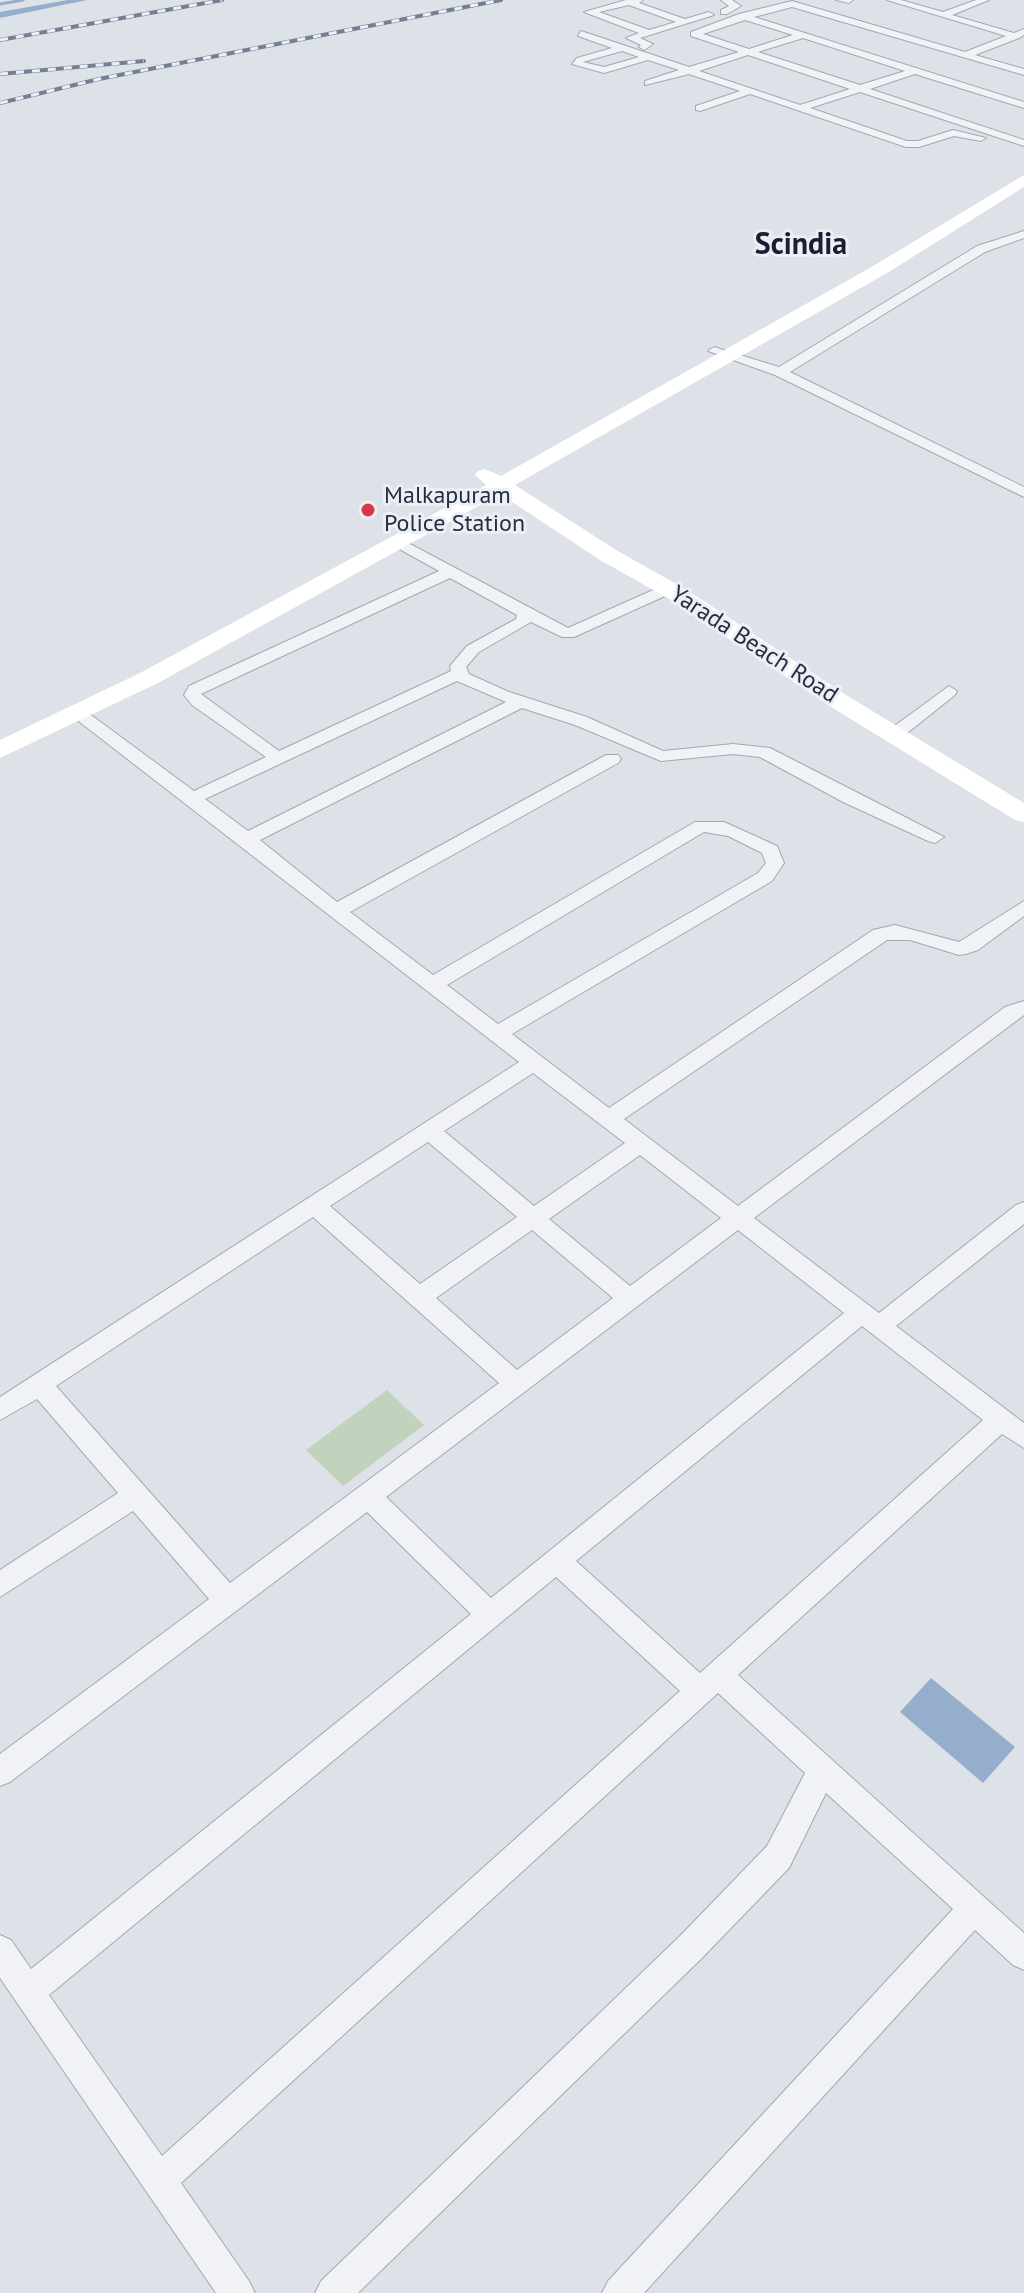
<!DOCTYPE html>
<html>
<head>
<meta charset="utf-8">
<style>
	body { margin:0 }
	canvas { display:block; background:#dde1e8 }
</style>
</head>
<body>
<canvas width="1024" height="2293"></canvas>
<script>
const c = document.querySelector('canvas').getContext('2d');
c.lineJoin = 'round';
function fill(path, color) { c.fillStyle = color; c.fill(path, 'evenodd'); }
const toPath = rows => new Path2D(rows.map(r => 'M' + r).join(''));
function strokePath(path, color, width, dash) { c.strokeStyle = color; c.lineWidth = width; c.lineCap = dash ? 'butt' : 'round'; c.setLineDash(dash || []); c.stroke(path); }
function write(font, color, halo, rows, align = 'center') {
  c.font = font + ' "PT Sans",sans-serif'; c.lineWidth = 6; c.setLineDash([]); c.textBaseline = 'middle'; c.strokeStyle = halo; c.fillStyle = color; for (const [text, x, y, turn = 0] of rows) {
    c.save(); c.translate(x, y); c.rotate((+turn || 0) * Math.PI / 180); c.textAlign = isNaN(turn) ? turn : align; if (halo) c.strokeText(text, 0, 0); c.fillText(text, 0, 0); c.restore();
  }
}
fill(toPath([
	[387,1390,424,1425,343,1486,306,1450]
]), '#c2d3bd');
fill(toPath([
	[931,1678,1015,1747,983,1783,900,1712]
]), '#94aecc');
strokePath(toPath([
	[0,4,23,0]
]), '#94aecc', 3);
fill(toPath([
	[68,0,87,0,0,18,0,12,68,0]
]), '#94aecc');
const street = toPath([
	[626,0,643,0,639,3,685,19,709,12,714,15,640,38,653,44,644,50,639,47,641,45,626,38,639,33,584,12,626,0],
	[629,5,676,22,649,30,599,12,629,5],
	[721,0,732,0,741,6,727,14,721,14,721,10,729,6,721,0],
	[836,0,853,0,849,3,836,0],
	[887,0,901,0,943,12,976,0,989,0,952,15,1014,33,1024,29,1024,35,1019,38,975,55,1024,69,1024,75,792,7,754,17,1024,102,1024,108,915,74,870,89,1024,140,1024,146,860,92,810,108,907,141,918,141,953,130,986,138,981,141,954,136,919,147,906,147,750,94,700,111,696,110,696,106,740,91,689,74,645,85,645,81,679,70,648,60,604,73,572,64,577,58,612,48,578,36,581,31,689,67,739,52,691,36,691,32,739,14,792,1,965,52,1006,36,887,0],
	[745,20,793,35,749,49,703,34,745,20],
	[803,38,905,71,860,85,758,52,803,38],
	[622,51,639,57,604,67,583,62,622,51],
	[748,55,850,89,800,105,699,71,748,55],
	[1024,231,1024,238,985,252,790,372,1024,487,1024,497,775,375,708,351,714,347,779,367,977,246,1024,231],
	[397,537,568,628,662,586,674,586,674,592,574,637,562,637,531,622,479,652,466,667,469,674,509,692,587,717,663,751,733,744,770,748,944,837,935,843,928,841,843,802,760,757,733,754,661,761,575,725,522,708,260,840,337,902,606,755,618,755,621,759,618,763,350,912,433,975,695,822,724,822,777,846,784,863,772,881,512,1034,609,1108,873,930,895,925,959,942,1024,901,1024,916,978,950,966,954,959,955,910,940,887,940,624,1119,738,1206,1005,1007,1024,1001,1024,1015,754,1218,879,1313,1016,1205,1024,1202,1024,1224,896,1326,1024,1423,1024,1448,1002,1434,738,1675,1024,1933,1024,1970,1013,1965,975,1930,644,2293,602,2293,608,2281,953,1909,826,1793,789,1868,702,1958,358,2293,315,2293,321,2281,680,1936,767,1846,805,1773,718,1693,181,2183,249,2281,255,2293,216,2293,0,1978,0,1935,11,1940,31,1969,471,1614,367,1512,10,1782,0,1786,0,1754,209,1599,133,1511,0,1597,0,1570,118,1493,37,1399,0,1420,0,1397,519,1062,68,713,71,709,83,709,194,791,266,757,192,705,184,695,189,686,439,571,392,545,392,539,397,537],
	[450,578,517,615,516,619,467,646,450,666,451,671,279,751,201,694,450,578],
	[457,681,506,702,248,831,205,799,457,681],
	[704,832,728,836,762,853,766,863,758,873,498,1024,447,985,704,832],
	[533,1073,625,1143,534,1206,444,1131,533,1073],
	[428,1142,517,1217,420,1284,330,1206,428,1142],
	[640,1155,721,1218,630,1286,549,1219,640,1155],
	[313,1217,499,1383,230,1583,56,1386,313,1217],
	[532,1230,613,1298,517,1370,436,1298,532,1230],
	[738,1230,844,1313,491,1598,386,1497,738,1230],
	[862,1326,983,1420,700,1673,576,1561,862,1326],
	[556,1577,680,1691,162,2156,49,1995,556,1577],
	[949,686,957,691,955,695,901,738,889,738,886,734,889,730,949,686]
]);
strokePath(street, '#a2a8b2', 2);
fill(street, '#f0f2f6');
fill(toPath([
	[1024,175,1024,187,887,273,515,485,616,550,687,590,846,695,1024,803,1024,822,1015,820,828,705,671,600,600,560,500,494,158,683,0,758,0,740,140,673,426,518,486,485,475,475,478,471,485,469,501,476,875,265,1024,175]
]), '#fff');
const rail = toPath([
	[0,40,222,0],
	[0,74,144,61],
	[0,103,99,79,501,0]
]);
strokePath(rail, '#757f93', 4);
strokePath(rail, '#ecf0f6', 3, [8]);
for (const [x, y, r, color] of [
	[368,510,8,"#d9364a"]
]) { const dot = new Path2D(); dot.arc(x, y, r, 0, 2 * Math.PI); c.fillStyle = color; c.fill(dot); strokePath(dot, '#ecf0f6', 3); }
write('24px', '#252e40', '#ecf0f6', [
	["Malkapuram",384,496],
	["Police Station",384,524]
], 'left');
write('24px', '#252e40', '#ecf0f6', [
	["Yarada Beach Road",754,645,33]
]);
write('bold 30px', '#181f30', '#ecf0f6', [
	["Scindia",801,245]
]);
</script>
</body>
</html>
